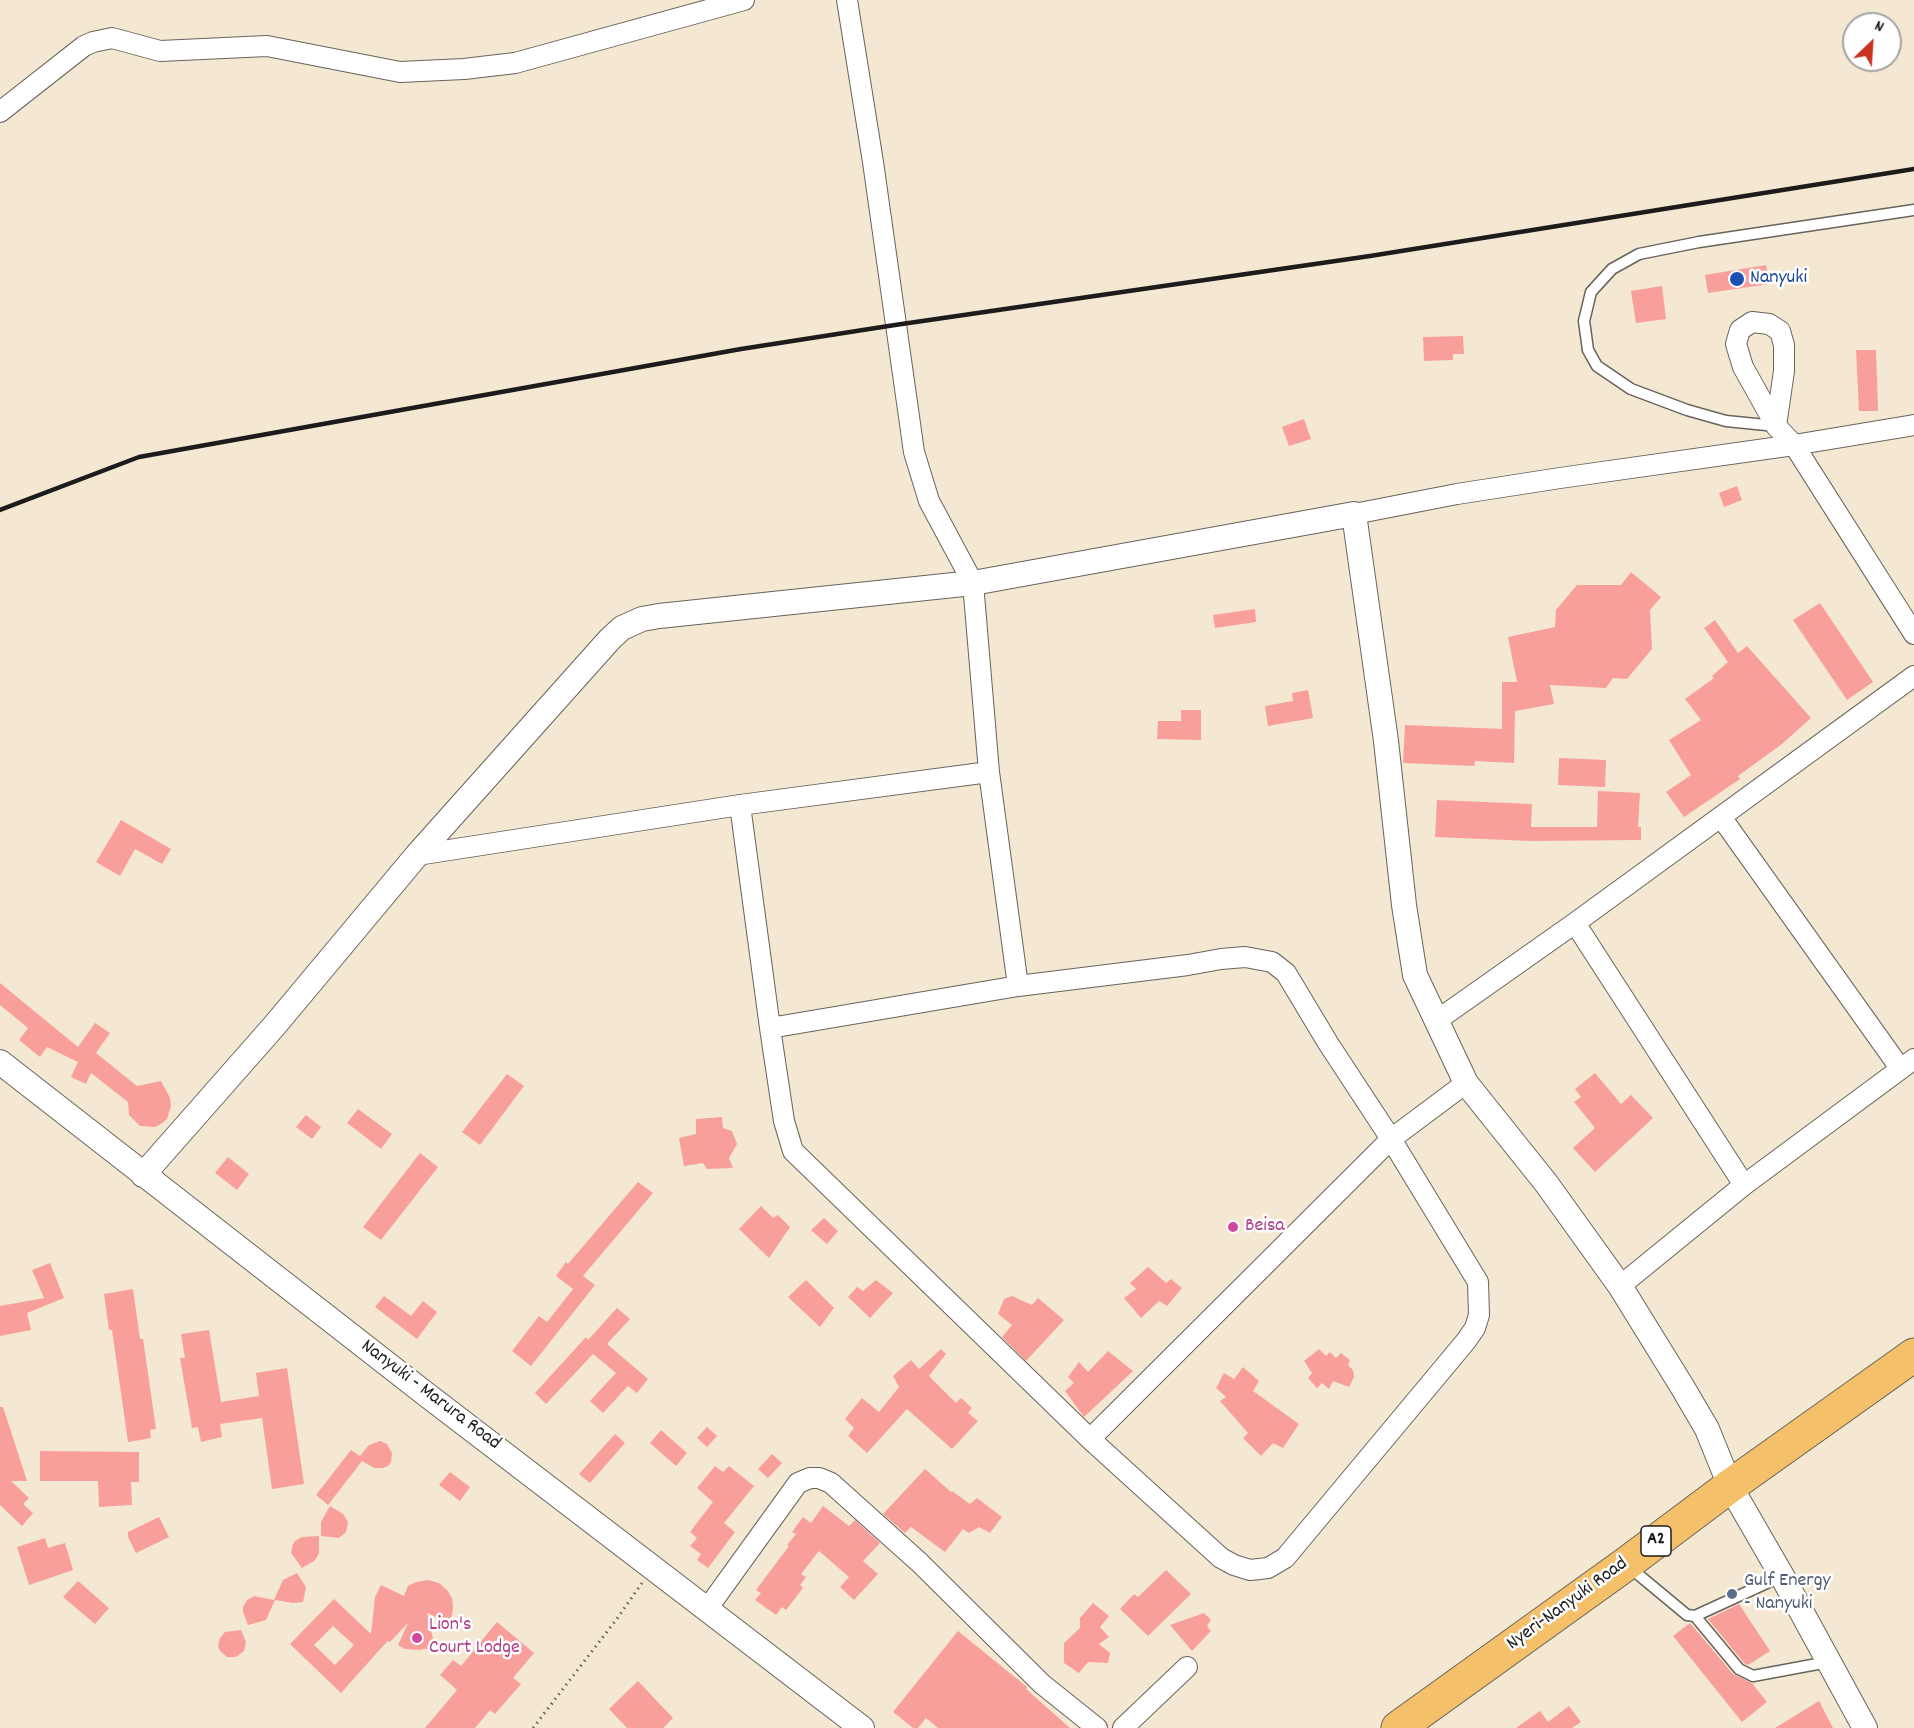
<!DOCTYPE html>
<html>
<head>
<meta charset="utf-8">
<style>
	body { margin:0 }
	#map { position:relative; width:1914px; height:1728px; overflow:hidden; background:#f5e8d2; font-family:Dekko,sans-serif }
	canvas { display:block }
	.north { position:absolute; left:1842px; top:12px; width:60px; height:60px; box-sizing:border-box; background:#fff; border:2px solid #a4a4a4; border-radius:50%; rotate:25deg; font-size:16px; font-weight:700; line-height:24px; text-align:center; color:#1c1c1c }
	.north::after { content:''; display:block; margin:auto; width:21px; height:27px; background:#c8321e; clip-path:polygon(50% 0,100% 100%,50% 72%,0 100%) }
</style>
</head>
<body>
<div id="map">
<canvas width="1914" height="1728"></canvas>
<div class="north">N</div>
</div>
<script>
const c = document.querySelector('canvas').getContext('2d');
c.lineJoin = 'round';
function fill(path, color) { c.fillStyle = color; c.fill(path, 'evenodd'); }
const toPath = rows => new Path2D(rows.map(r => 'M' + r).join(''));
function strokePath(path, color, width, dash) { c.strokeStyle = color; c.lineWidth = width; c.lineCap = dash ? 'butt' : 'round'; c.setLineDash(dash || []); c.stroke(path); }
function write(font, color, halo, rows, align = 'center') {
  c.font = font + ' Dekko,sans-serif'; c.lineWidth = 5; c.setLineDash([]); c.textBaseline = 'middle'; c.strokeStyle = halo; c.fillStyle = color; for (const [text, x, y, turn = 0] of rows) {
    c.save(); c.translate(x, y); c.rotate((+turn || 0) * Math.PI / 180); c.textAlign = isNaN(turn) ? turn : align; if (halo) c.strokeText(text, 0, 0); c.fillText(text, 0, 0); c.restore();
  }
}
fill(toPath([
	[1766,265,1770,284,1708,293,1705,275],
	[1662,286,1666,319,1636,323,1631,291],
	[1463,336,1464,354,1453,354,1453,360,1424,361,1423,337],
	[1856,350,1876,350,1878,411,1859,411],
	[1304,419,1311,439,1289,446,1282,427],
	[1737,486,1742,500,1724,507,1719,493],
	[1631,572,1661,597,1650,610,1652,649,1627,679,1613,678,1606,688,1550,685,1554,704,1515,711,1514,763,1475,761,1474,766,1403,763,1405,725,1502,729,1502,682,1517,682,1508,637,1555,627,1556,610,1577,585,1621,585],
	[1820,603,1873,682,1847,700,1793,620],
	[1255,609,1256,622,1215,628,1213,615],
	[1715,620,1738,653,1747,646,1811,718,1782,744,1738,776,1740,779,1684,817,1666,792,1691,775,1669,740,1701,720,1685,699,1714,678,1712,676,1728,662,1704,628],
	[1308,690,1313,718,1268,726,1265,706,1293,701,1292,693],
	[1181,710,1201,710,1201,740,1157,739,1158,721,1181,721],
	[1559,758,1606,760,1605,787,1558,785],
	[1598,791,1640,793,1638,827,1641,827,1641,840,1531,841,1435,837,1437,800,1532,804,1531,827,1597,827],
	[121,820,171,849,162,864,135,849,120,876,96,862],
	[0,983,78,1047,95,1023,110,1033,96,1053,137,1086,161,1081,170,1098,171,1106,167,1119,161,1124,155,1127,140,1126,129,1115,128,1102,91,1073,86,1084,71,1077,78,1062,47,1047,40,1057,19,1040,28,1028,0,1005],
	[1595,1073,1621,1104,1631,1095,1653,1118,1595,1172,1573,1148,1595,1128,1574,1102,1581,1097,1575,1089],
	[507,1074,524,1086,480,1145,462,1132],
	[358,1109,392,1134,381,1149,347,1123],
	[306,1115,321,1127,312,1139,296,1127],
	[722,1117,723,1128,732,1131,737,1144,729,1158,733,1168,707,1169,703,1163,684,1166,679,1138,696,1134,696,1119],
	[420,1153,438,1167,381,1240,363,1227],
	[228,1157,249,1174,237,1190,215,1173],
	[638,1182,653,1193,583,1276,595,1285,531,1366,512,1351,539,1316,547,1322,573,1289,556,1276,566,1262,568,1264],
	[761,1206,773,1218,778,1215,790,1227,769,1258,739,1229],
	[824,1218,838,1231,827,1244,811,1230],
	[50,1263,64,1298,27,1313,31,1330,0,1336,0,1306,44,1298,32,1270],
	[1148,1267,1166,1283,1171,1279,1182,1288,1167,1306,1159,1301,1141,1318,1124,1298,1136,1289,1130,1283],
	[806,1280,834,1308,820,1327,788,1297],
	[876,1280,893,1293,870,1318,848,1297,857,1287,863,1291],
	[133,1289,140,1339,143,1339,156,1429,150,1430,151,1438,128,1442,112,1330,109,1330,104,1294],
	[384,1296,411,1316,423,1301,437,1312,417,1339,375,1307],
	[1012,1296,1032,1305,1038,1298,1064,1320,1026,1361,1002,1337,1012,1325,998,1314,1004,1299],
	[617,1308,630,1319,607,1344,648,1379,637,1393,628,1386,603,1413,590,1401,616,1373,593,1354,546,1404,535,1393,586,1337,588,1340],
	[209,1330,221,1402,259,1396,256,1373,287,1368,304,1484,272,1489,262,1418,220,1424,222,1437,201,1442,198,1427,192,1428,180,1358,185,1358,181,1334],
	[941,1349,946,1354,929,1376,956,1403,961,1398,972,1408,968,1413,978,1421,952,1449,907,1409,867,1453,848,1436,854,1428,845,1419,862,1398,879,1412,899,1387,893,1376,911,1360,919,1369],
	[1319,1349,1326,1356,1330,1352,1336,1358,1341,1353,1350,1360,1348,1365,1353,1370,1354,1377,1349,1387,1333,1381,1329,1389,1322,1383,1317,1388,1308,1378,1312,1373,1304,1361],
	[1108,1351,1133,1371,1084,1417,1065,1391,1074,1383,1068,1377,1079,1362,1088,1372],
	[1243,1367,1259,1381,1253,1391,1299,1424,1283,1448,1273,1443,1261,1456,1243,1438,1248,1433,1220,1401,1226,1397,1216,1388,1224,1373,1234,1379],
	[0,1407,3,1407,27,1481,11,1481,29,1498,23,1504,33,1513,22,1526,0,1505],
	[707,1427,717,1436,707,1447,697,1438],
	[661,1430,687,1453,676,1466,650,1443],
	[615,1434,625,1443,590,1483,579,1474],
	[380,1441,387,1444,392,1453,391,1462,388,1466,383,1468,374,1468,362,1461,328,1505,316,1495,351,1450,360,1456,369,1445],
	[40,1451,139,1452,139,1482,131,1482,132,1505,99,1507,98,1481,40,1481],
	[772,1454,782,1463,768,1478,758,1469],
	[715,1466,723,1472,729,1466,754,1486,724,1523,735,1532,708,1568,697,1560,701,1554,690,1546,697,1538,690,1532,713,1502,697,1488],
	[925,1469,951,1492,952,1491,970,1504,977,1498,1002,1517,990,1533,979,1527,969,1533,963,1529,945,1552,911,1527,905,1533,883,1514],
	[450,1472,470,1487,460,1501,439,1485],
	[330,1506,343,1514,348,1522,346,1532,339,1538,321,1536,321,1522],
	[823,1506,849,1526,855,1520,880,1543,863,1561,878,1574,854,1600,840,1587,849,1577,819,1551,801,1574,806,1577,800,1585,803,1588,786,1610,782,1607,776,1615,755,1600,761,1593,756,1590,789,1546,787,1545,796,1534,792,1532,803,1517,811,1523],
	[159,1517,169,1537,136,1553,128,1537,128,1532],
	[319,1536,319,1553,317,1557,314,1561,302,1568,291,1553,293,1544,295,1541,302,1537],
	[45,1538,48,1548,65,1543,73,1570,29,1585,17,1547],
	[1166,1570,1191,1594,1148,1636,1120,1609,1134,1594,1138,1597],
	[297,1573,306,1587,303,1602,293,1603,275,1600,266,1620,248,1625,243,1612,243,1607,247,1600,254,1596,274,1600,283,1580],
	[428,1580,439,1583,447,1590,452,1598,453,1607,452,1615,448,1623,427,1613,435,1647,420,1650,405,1649,398,1645,408,1623,390,1642,388,1641,383,1646,341,1693,290,1644,334,1599,371,1634,375,1597,381,1585,404,1596,408,1586,416,1582],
	[333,1626,354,1645,335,1665,314,1645],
	[78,1581,109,1608,95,1624,63,1597],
	[1093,1603,1109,1616,1100,1627,1109,1637,1099,1644,1110,1653,1108,1663,1088,1662,1079,1673,1064,1663,1064,1643,1080,1628,1080,1618],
	[1739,1604,1770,1651,1748,1665,1744,1663,1708,1619],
	[1204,1613,1211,1620,1207,1626,1211,1631,1192,1651,1170,1625],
	[497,1622,534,1653,513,1678,521,1684,495,1714,490,1710,475,1728,425,1728,457,1690,440,1675,453,1660,461,1666],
	[1690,1623,1733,1674,1752,1683,1767,1702,1742,1722,1673,1636],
	[241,1630,246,1642,244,1651,236,1657,227,1657,220,1651,218,1646,220,1638,225,1632],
	[958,1631,1027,1687,1026,1689,1070,1728,938,1728,926,1718,918,1728,913,1728,893,1712],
	[638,1681,673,1718,663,1728,627,1728,609,1709],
	[1819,1701,1833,1728,1775,1728],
	[1569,1706,1581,1722,1572,1728,1516,1728,1540,1711,1548,1722]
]), '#f89f9b');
const service = toPath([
	[1776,426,1726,421,1687,410,1631,389,1597,366,1588,350,1584,321,1591,292,1612,269,1639,254,1699,242,1914,210],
	[1628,1566,1687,1615,1695,1616,1782,1576],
	[1695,1616,1739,1669,1753,1676,1828,1662]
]);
const minor = toPath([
	[847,0,873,162,914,452,929,501,973,583,989,772,1018,986],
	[0,112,84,46,93,42,112,38,160,51,267,46,400,72,464,69,515,63,744,0],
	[1776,426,1784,371,1784,345,1780,331,1769,324,1752,322,1740,330,1736,344,1743,367,1776,426,1794,445,1914,634],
	[1354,514,1457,494,1560,478,1794,445,1914,425],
	[740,805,770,1028,784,1121,793,1151,1090,1439,1221,1558,1234,1565,1250,1570,1268,1568,1285,1558,1466,1341,1475,1328,1479,1315,1478,1282,1391,1139,1328,1043,1286,973,1272,962,1245,957,1221,959,1188,965,1018,986,770,1028],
	[1721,817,1900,1068],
	[417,855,740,805,989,772],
	[1575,923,1744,1185],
	[1436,1021,1575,923,1914,676],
	[1620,1286,1744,1185,1914,1059],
	[1090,1439,1391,1139,1466,1083],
	[707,1609,798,1483,810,1478,819,1478,831,1483,920,1563,1042,1684,1097,1728],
	[1123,1728,1187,1667]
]);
const tertiary = toPath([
	[0,1062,427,1395,862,1728],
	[143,1175,275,1025,417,855,610,639,622,628,642,619,659,616,973,583,1354,514,1386,741,1404,905,1415,975,1466,1083,1546,1183,1620,1286,1683,1388,1707,1429,1730,1486,1782,1576,1865,1728]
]);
const trunk = toPath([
	[1398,1728,1626,1564,1730,1486,1914,1355]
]);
strokePath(service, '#68635c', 13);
strokePath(minor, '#68635c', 22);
strokePath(tertiary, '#68635c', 26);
strokePath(trunk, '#68635c', 35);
strokePath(toPath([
	[533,1728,616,1620,642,1583]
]), '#68635c', 3, [1.5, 4.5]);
strokePath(service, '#fff', 10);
strokePath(minor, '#fff', 20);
strokePath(tertiary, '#fff', 24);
strokePath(trunk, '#f4c16a', 33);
strokePath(toPath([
	[0,510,139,457,741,349,895,325,1370,256,1914,169]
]), '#1c1c1c', 4.5);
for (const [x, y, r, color] of [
	[1737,279,8,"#1a4fb4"],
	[1233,1227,6,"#d1479c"],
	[1732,1594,6,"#5c6f8a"],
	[417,1638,6,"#d1479c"]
]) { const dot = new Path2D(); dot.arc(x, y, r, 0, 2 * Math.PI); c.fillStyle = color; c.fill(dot); strokePath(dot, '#fff', 2); }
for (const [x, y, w] of [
	[1656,1541,30]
]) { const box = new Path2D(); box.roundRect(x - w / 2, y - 15, w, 30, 4.5); c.fillStyle = '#fff'; c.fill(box); strokePath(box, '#1c1c1c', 1.5); }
write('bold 18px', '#1c1c1c', null, [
	["A2",1656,1541]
]);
write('20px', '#164399', '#fff', [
	["Nanyuki",1750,279]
], 'left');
write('20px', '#b23c85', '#fff', [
	["Beisa",1245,1227],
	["Lion's",429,1626],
	["Court Lodge",429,1649]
], 'left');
write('20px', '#1c1c1c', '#fff', [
	["Nanyuki - Marura Road",430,1396,37],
	["Nyeri-Nanyuki Road",1568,1605,-36]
]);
write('20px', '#4e5e75', '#fff', [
	["Gulf Energy",1744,1582],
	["- Nanyuki",1744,1605]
], 'left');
</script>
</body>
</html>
